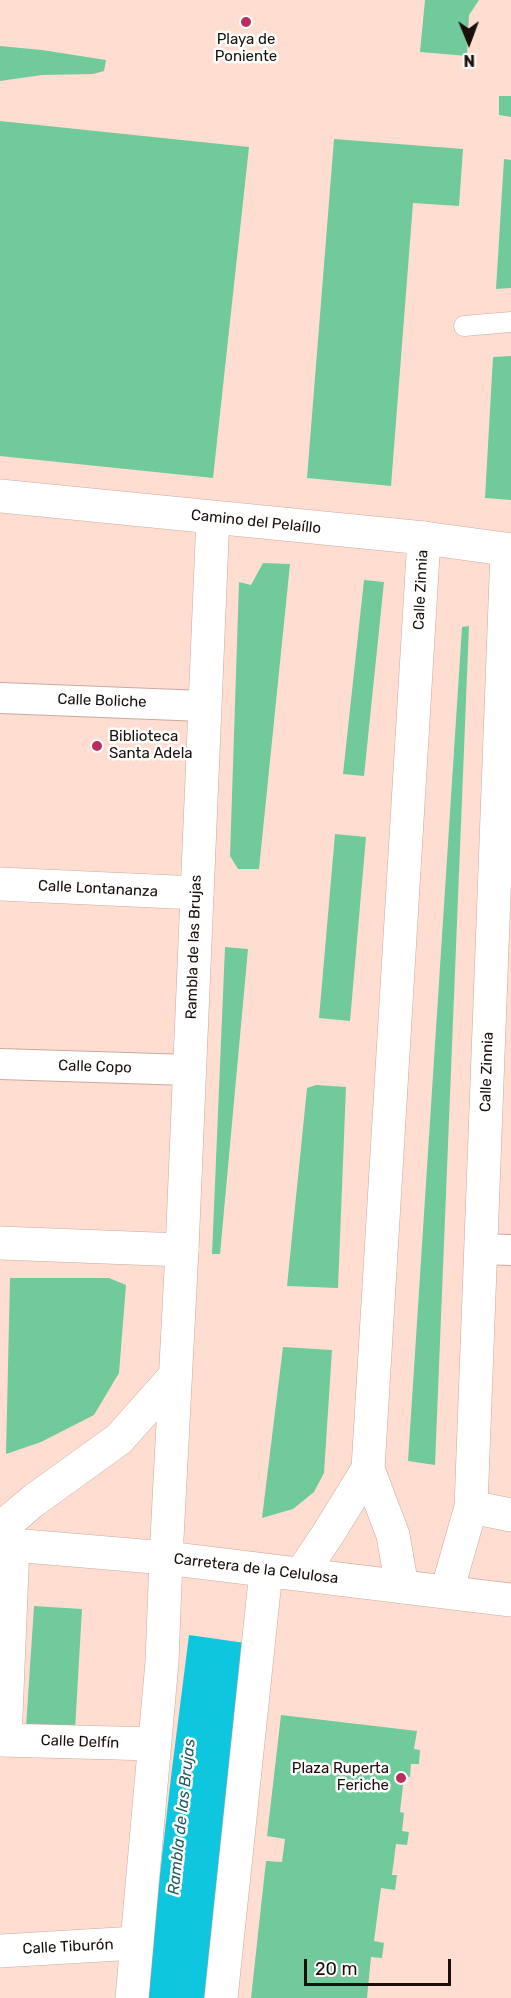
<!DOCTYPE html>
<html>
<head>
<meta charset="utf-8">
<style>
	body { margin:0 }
	#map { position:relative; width:511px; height:1998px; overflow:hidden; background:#ffded1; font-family:Rubik,sans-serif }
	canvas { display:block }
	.north { position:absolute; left:439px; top:12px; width:60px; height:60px; -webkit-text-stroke:4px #fff; paint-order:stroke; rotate:179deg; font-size:16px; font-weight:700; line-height:24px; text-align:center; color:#1a0f0b }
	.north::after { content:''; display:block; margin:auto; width:21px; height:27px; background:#1a0f0b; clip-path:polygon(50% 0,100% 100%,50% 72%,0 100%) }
	.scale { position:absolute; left:304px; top:1959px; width:147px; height:27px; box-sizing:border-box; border:3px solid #1a0f0b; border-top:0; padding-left:8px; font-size:18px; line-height:21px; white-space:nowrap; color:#1a0f0b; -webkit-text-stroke:4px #fff; paint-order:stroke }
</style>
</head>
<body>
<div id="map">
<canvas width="511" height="1998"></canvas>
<div class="north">N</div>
<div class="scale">20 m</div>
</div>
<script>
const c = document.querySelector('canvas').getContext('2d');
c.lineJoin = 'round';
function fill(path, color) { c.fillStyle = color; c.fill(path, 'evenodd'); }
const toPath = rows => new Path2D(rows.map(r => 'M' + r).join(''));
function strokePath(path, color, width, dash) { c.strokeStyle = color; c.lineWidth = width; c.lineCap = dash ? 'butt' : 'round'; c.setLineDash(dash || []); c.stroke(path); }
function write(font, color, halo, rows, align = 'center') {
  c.font = font + ' Rubik,sans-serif'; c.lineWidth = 5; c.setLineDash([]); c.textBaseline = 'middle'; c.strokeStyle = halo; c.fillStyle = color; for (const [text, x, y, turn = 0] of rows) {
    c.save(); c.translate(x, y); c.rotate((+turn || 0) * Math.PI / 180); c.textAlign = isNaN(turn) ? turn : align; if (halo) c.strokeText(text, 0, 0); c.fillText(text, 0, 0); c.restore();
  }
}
fill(toPath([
	[425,0,479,0,469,15,467,56,420,52],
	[0,46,42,50,106,60,104,71,93,74,42,75,0,81],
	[499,96,511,96,511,117,499,115],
	[0,121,249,147,213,478,0,456],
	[334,139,463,149,459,206,413,203,391,486,307,478],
	[504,159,511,160,511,288,496,289],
	[511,356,511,500,485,498,493,357],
	[263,563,290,564,259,869,238,869,230,856,239,582,251,585],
	[364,580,384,582,364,776,343,774],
	[469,626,435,1465,408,1461,462,627],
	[335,834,366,837,350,1021,319,1018],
	[225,947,248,949,220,1254,212,1254],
	[316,1085,346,1087,338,1288,287,1286,307,1088],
	[10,1278,109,1278,126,1285,119,1373,94,1415,41,1442,6,1454],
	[283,1347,332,1350,324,1473,314,1492,293,1509,262,1518],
	[34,1606,82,1609,75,1730,26,1727],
	[281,1715,417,1731,414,1749,420,1750,419,1764,411,1764,410,1777,404,1776,400,1812,404,1813,402,1831,409,1832,407,1845,396,1844,392,1875,397,1875,395,1890,381,1888,374,1941,384,1943,382,1958,371,1957,367,1998,251,1998,266,1861,282,1862,285,1839,267,1836]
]), '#71ca9c');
fill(toPath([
	[189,1635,245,1643,205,1998,146,1998,171,1777]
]), '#0ec7de');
const service = toPath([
	[464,326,511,322]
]);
const pedestrian = toPath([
	[0,698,203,706],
	[0,1064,189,1070],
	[480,1249,511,1250]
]);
const minor = toPath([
	[0,884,197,893],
	[0,1243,182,1250],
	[471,1507,511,1515],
	[301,1574,328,1534,368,1469],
	[402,1587,393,1535,368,1469,424,538],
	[447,1591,471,1507,507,550],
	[0,1740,154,1744],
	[5,1740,13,1545],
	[0,1951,136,1943]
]);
const tertiary = toPath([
	[0,496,424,538,511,550],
	[0,1529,33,1501,119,1439,175,1376],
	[132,1998,162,1662,166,1558,182,1250,213,517],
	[221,1998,266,1571]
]);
const trunk = toPath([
	[0,1544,166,1558,511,1600]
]);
strokePath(service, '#c8aa9d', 21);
strokePath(pedestrian, '#c8aa9d', 32);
strokePath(minor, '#c8aa9d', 34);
strokePath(tertiary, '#c8aa9d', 34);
strokePath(trunk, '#c8aa9d', 34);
strokePath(service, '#fff', 20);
strokePath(pedestrian, '#fff', 30);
strokePath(minor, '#fff', 33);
strokePath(tertiary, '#fff', 33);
strokePath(trunk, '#fff', 33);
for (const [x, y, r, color] of [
	[246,22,6,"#bb2d5c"],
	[97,746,6,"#bb2d5c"],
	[401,1778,6,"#bb2d5c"]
]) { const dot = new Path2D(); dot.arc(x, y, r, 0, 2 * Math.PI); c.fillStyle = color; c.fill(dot); strokePath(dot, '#fff', 2); }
write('15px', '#1a0f0b', '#fff', [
	["Playa de",246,40],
	["Poniente",246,57],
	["Biblioteca",109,737,"left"],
	["Santa Adela",109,754,"left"],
	["Plaza Ruperta",389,1769,"right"],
	["Feriche",389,1786,"right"]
]);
write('15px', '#1a0f0b', '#fff', [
	["Camino del Pelaíllo",256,522,6],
	["Calle Zinnia",421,590,-87],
	["Calle Boliche",102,701,2],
	["Calle Lontananza",98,889,3],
	["Rambla de las Brujas",194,947,-88],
	["Calle Copo",95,1067,2],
	["Calle Zinnia",487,1072,-88],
	["Carretera de la Celulosa",256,1569,7],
	["Calle Delfín",80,1742,2],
	["Calle Tiburón",68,1947,-3]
]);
write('italic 16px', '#1f5e68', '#fff', [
	["Rambla de las Brujas",182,1817,-84]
]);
</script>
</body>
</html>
